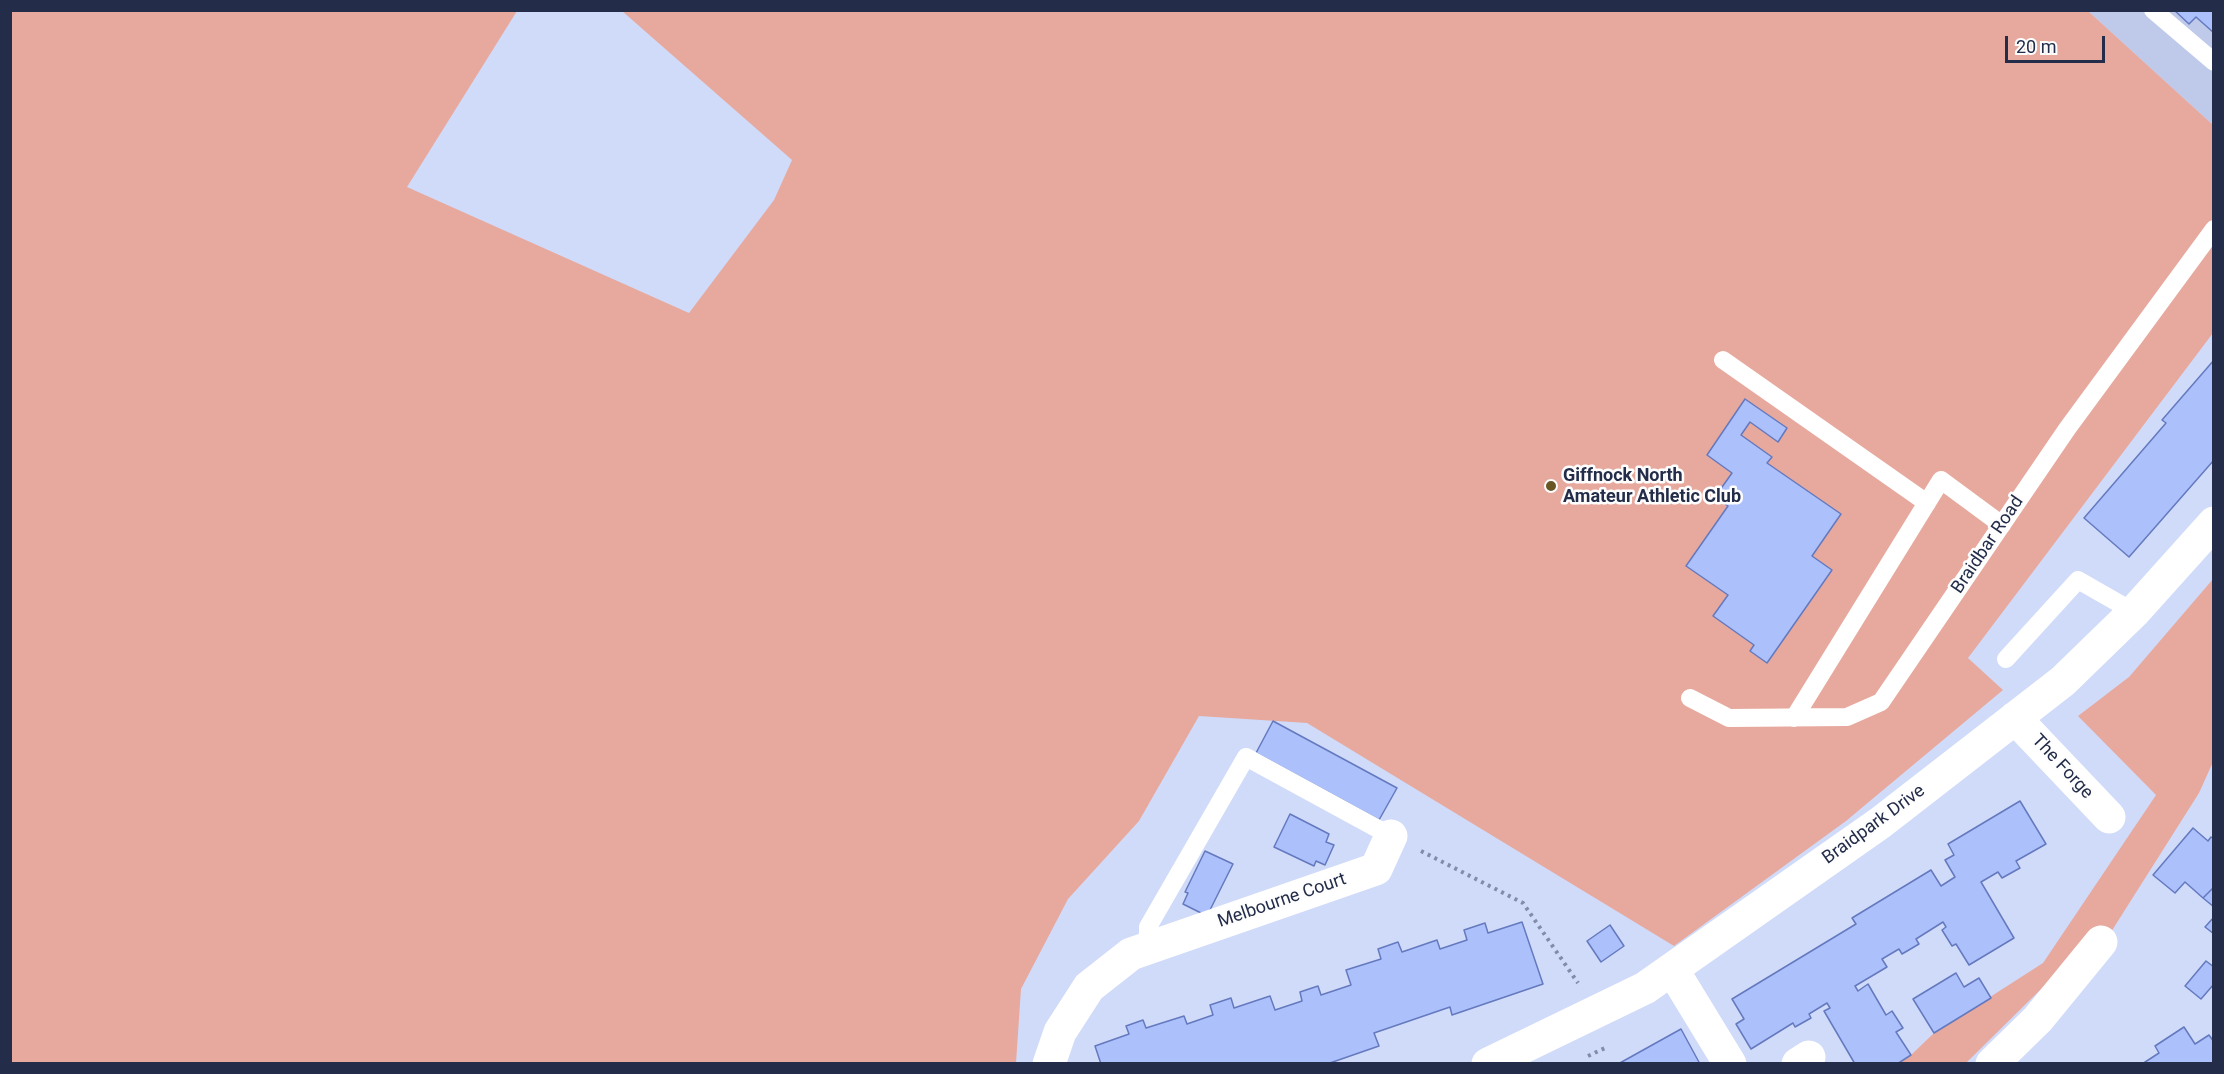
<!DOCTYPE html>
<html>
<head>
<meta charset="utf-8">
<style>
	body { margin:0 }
	#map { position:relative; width:2224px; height:1074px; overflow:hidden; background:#d0dbfa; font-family:Roboto,sans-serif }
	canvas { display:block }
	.frame { position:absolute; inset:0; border:12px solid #232c49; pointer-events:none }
	.scale { position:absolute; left:2005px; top:36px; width:100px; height:27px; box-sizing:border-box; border:3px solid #232c49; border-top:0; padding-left:8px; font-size:18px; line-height:21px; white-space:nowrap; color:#232c49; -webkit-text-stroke:4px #fdfdfd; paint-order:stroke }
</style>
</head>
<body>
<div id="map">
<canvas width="2224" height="1074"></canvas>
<div class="frame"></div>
<div class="scale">20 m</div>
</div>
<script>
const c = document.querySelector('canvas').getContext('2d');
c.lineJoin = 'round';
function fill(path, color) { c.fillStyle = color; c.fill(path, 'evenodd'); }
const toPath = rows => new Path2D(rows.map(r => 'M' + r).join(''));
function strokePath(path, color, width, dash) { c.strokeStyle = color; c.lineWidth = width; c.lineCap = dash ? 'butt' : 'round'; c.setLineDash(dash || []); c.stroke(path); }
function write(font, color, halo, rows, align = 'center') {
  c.font = font + ' Roboto,sans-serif'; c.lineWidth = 5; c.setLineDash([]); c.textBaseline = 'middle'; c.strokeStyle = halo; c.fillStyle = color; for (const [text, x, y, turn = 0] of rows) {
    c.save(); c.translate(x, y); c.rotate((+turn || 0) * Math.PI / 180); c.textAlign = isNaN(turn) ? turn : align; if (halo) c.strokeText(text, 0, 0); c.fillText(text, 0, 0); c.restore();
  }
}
fill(toPath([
	[2088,11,2213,11,2213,125]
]), '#bfcaeb');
fill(toPath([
	[10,11,517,11,407,187,689,313,774,200,792,160,622,11,2088,11,2213,125,2213,333,1968,658,2003,690,1846,821,1674,946,1307,723,1199,716,1139,821,1068,899,1021,989,1016,1063,11,1063],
	[2213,579,2213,762,2199,793,2111,932,2102,929,1966,1063,1897,1064,1911,1055,1934,1033,2043,963,2156,795,2078,716,2129,677]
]), '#e7a99e');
const building = toPath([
	[2174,10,2214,10,2214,33,2196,17,2189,24,2174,10],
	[2214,360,2214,460,2129,557,2084,518,2166,423,2162,420,2214,360],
	[1745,399,1787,428,1778,442,1750,422,1741,435,1772,457,1767,463,1841,514,1812,556,1832,570,1767,663,1750,651,1754,645,1713,616,1728,595,1686,566,1728,506,1715,497,1732,473,1707,455,1745,399],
	[1273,721,1397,788,1379,820,1256,753,1273,721],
	[2020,801,2046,844,2016,861,2020,868,2002,878,1998,872,1981,882,2014,938,1969,965,1956,944,1952,946,1942,930,1946,927,1943,922,1916,939,1919,944,1902,954,1899,949,1882,959,1887,967,1855,986,1858,991,1868,984,1886,1015,1892,1011,1903,1028,1896,1032,1911,1055,1897,1064,1855,1064,1824,1011,1830,1008,1827,1003,1809,1014,1811,1018,1795,1027,1793,1023,1751,1049,1736,1024,1744,1019,1732,999,1856,924,1852,918,1931,870,1941,886,1955,877,1945,860,1954,855,1948,844,2020,801],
	[1290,814,1329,834,1326,842,1334,845,1325,865,1316,861,1314,866,1274,847,1290,814],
	[2193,828,2208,841,2211,837,2214,839,2214,887,2203,898,2185,882,2175,893,2153,875,2193,828],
	[1205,851,1233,864,1207,916,1183,904,1188,893,1185,892,1205,851],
	[2214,887,2214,907,2203,898,2214,887],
	[2214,917,2214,934,2205,927,2214,917],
	[1522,922,1543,984,1452,1015,1450,1007,1374,1033,1379,1046,1327,1064,1101,1064,1095,1046,1129,1034,1126,1026,1143,1020,1146,1028,1184,1016,1187,1024,1213,1015,1210,1005,1231,998,1234,1008,1270,996,1275,1010,1302,1001,1300,992,1318,986,1321,995,1351,985,1346,970,1381,959,1378,949,1398,942,1402,952,1437,940,1440,949,1467,940,1464,930,1485,923,1488,933,1522,922],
	[1610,925,1624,946,1601,962,1587,941,1610,925],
	[2206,961,2214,967,2214,984,2201,999,2185,986,2206,961],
	[1956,973,1964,987,1979,978,1991,998,1934,1033,1913,999,1956,973],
	[2184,1027,2195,1044,2209,1035,2214,1042,2214,1064,2142,1064,2159,1053,2155,1046,2184,1027],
	[1681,1029,1700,1064,1618,1064,1681,1029]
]);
fill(building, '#acc0fb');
strokePath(building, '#6479be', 1.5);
strokePath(toPath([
	[1421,851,1523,903,1578,983],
	[1588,1056,1605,1048]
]), '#828caa', 4, [3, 4.5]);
strokePath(toPath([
	[2153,10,2214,62],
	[1723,360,1927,503],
	[2006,659,2078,580,2134,612],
	[1690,698,1729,718,1847,717,1881,702,2067,429,2214,229],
	[1794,718,1941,480,2002,525],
	[1148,947,1148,927,1246,757,1391,836]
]), '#fff', 18);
strokePath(toPath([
	[2015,718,2109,817],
	[1672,969,1730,1064],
	[1049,1064,1060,1032,1089,987,1131,954,1376,869,1391,836],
	[1488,1064,1645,988,1880,823,2063,681,2134,612,2214,523],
	[1798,1064,1809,1057],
	[1992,1064,2038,1019,2101,942]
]), '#fff', 33);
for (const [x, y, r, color] of [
	[1551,486,6,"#685724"]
]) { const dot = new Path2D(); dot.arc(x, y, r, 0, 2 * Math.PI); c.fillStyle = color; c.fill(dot); strokePath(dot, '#fdfdfd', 2); }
write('bold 18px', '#232c49', '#fdfdfd', [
	["Giffnock North",1563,476],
	["Amateur Athletic Club",1563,497]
], 'left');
write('18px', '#232c49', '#fdfdfd', [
	["Braidbar Road",1988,545,-56],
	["The Forge",2062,767,47],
	["Braidpark Drive",1874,825,-36],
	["Melbourne Court",1282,901,-19]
]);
</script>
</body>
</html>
